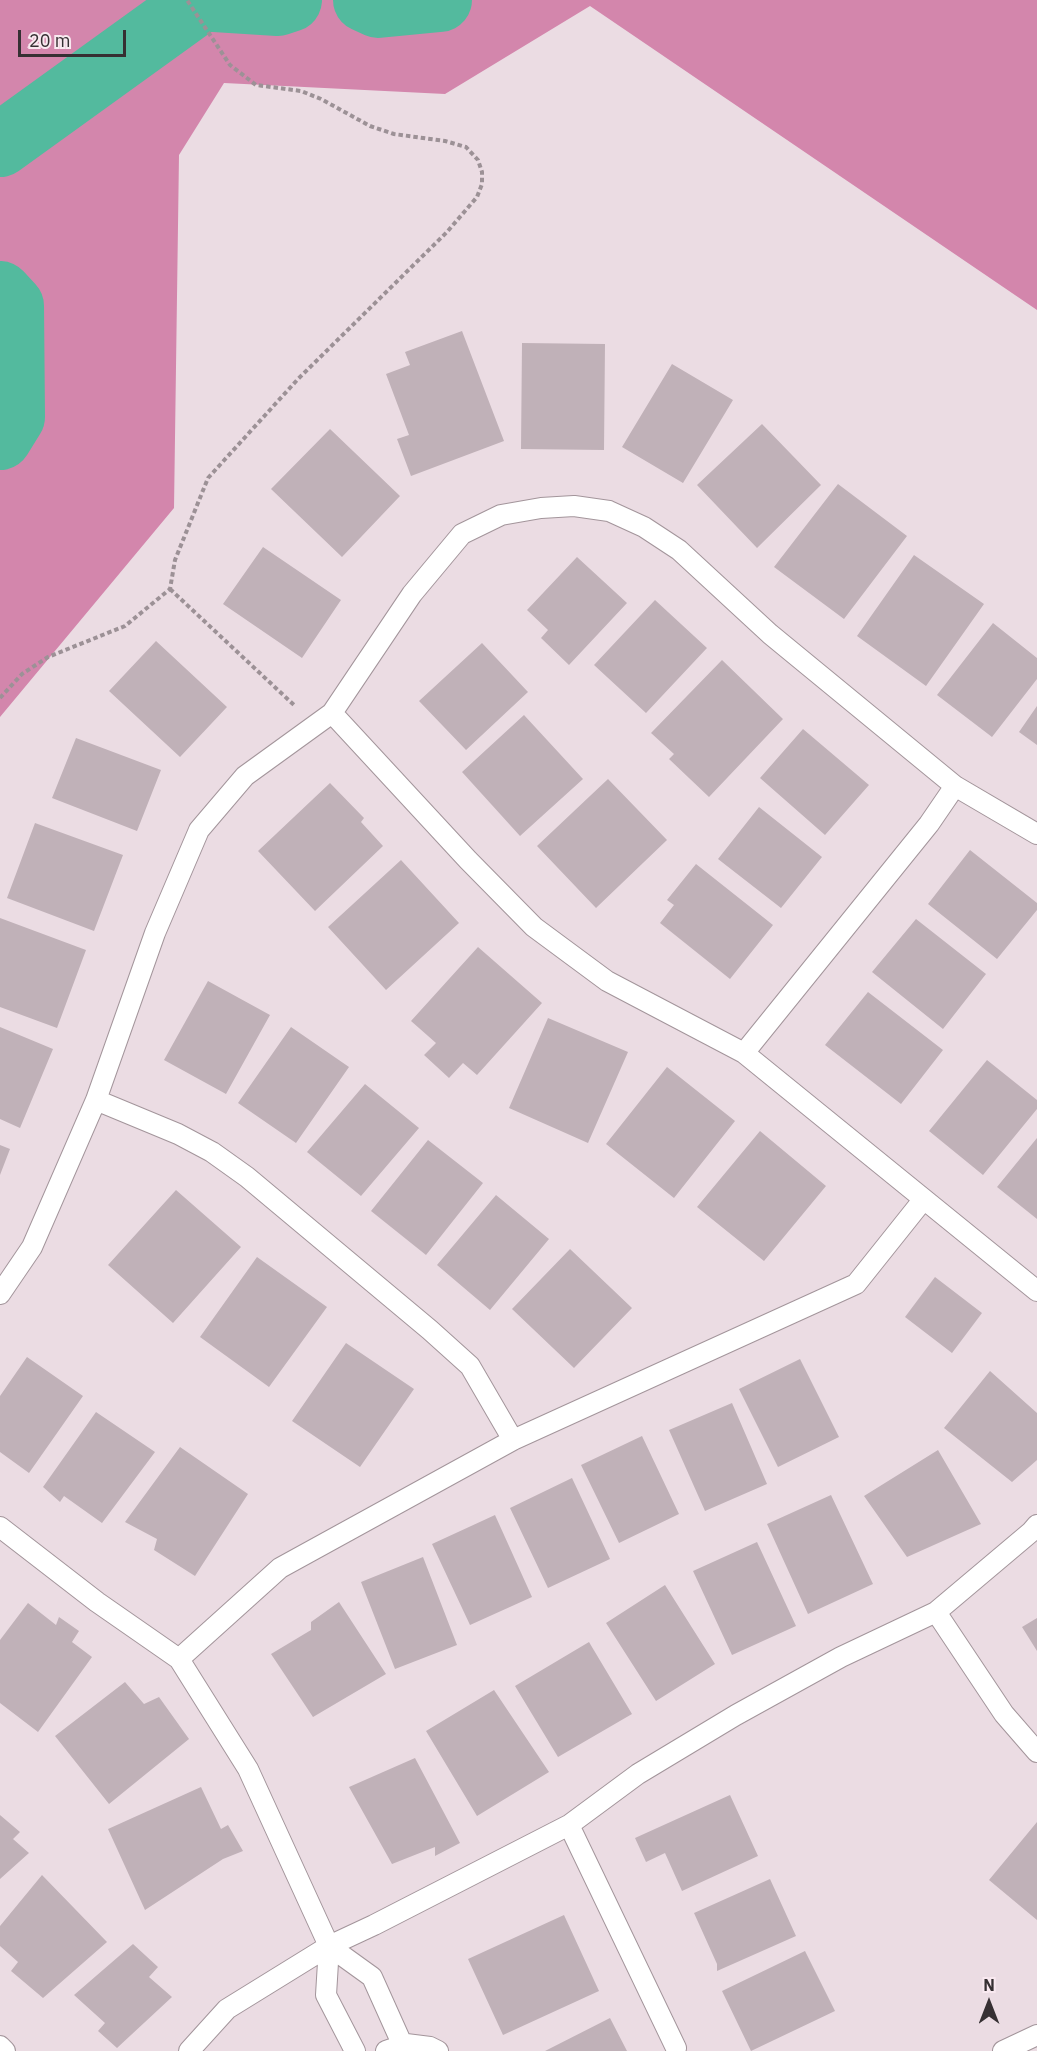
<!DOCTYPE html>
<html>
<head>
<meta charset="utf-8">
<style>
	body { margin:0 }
	#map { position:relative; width:1037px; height:2051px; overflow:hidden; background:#ebdce3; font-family:"IBM Plex Sans",sans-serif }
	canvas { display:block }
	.north { position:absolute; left:959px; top:1973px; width:60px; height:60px; -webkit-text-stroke:4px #f9e9f0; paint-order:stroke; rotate:0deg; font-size:16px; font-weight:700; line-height:24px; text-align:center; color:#363033 }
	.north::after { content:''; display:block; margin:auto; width:21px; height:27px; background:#363033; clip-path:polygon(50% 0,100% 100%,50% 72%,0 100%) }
	.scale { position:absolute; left:18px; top:30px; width:108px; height:27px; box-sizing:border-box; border:3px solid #363033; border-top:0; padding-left:8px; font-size:18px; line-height:21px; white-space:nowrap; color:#363033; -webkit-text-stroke:4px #f9e9f0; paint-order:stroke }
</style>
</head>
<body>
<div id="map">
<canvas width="1037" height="2051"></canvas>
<div class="north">N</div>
<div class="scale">20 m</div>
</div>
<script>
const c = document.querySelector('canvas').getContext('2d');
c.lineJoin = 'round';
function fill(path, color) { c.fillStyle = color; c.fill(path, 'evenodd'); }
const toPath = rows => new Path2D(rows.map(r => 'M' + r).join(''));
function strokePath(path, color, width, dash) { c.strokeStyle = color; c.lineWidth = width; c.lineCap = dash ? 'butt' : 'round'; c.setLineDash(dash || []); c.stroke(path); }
fill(toPath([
	[0,0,1037,0,1037,310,590,6,445,94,224,83,179,155,174,508,0,717]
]), '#d386ac');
strokePath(toPath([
	[215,0,278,4,290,0],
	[365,0,378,6,440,0],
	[0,145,201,0],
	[0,293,12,306,13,417,0,438]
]), '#53ba9e', 64);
fill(toPath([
	[462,331,504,441,411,476,397,439,409,435,386,374,410,365,405,352],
	[522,343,605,344,604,450,521,449],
	[672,364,733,400,683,483,622,447],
	[762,424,821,485,757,548,697,485],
	[330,429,400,496,342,557,271,489],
	[838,484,907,536,844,619,774,567],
	[263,547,341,600,302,658,223,604],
	[914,555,984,604,926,686,857,636],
	[577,557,627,603,569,665,541,638,548,630,527,610],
	[655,600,707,648,646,713,594,665],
	[993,623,1037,658,1037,679,992,737,937,695],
	[156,641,227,707,180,757,109,691],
	[482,643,528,692,466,750,419,701],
	[722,660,783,719,709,797,669,759,674,754,651,733],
	[1037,706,1037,745,1019,732],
	[524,715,583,779,520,836,462,772],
	[803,729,869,785,825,835,760,778],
	[76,738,161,770,137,831,52,798],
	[608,779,667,840,596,908,537,846],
	[330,783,364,818,361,822,383,846,315,911,258,851],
	[759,807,822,857,781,908,718,859],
	[35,823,123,855,94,931,7,898],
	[970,850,1037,903,1037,910,997,959,928,904],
	[401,860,459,923,386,990,328,927],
	[696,864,773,925,730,979,660,923,674,905,667,900],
	[0,918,86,950,57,1028,0,1007],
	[916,919,986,974,943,1029,872,972],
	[478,947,542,1003,477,1075,463,1063,449,1078,424,1055,436,1043,411,1021],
	[208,981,270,1015,226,1094,164,1060],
	[868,992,943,1050,901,1104,825,1045],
	[548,1018,628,1052,588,1143,509,1108],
	[0,1027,53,1049,20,1128,0,1119],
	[291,1027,349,1067,296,1143,238,1103],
	[987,1060,1037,1100,1037,1109,983,1175,929,1131],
	[667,1067,735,1121,674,1198,606,1144],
	[365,1084,419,1128,361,1196,307,1152],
	[760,1131,826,1186,764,1261,697,1207],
	[1037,1138,1037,1219,997,1187],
	[428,1140,483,1183,426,1255,371,1211],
	[0,1145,10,1149,0,1175],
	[176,1190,241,1247,173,1323,108,1265],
	[496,1195,549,1239,490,1310,437,1265],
	[570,1249,632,1308,574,1368,512,1309],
	[257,1257,327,1307,269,1387,200,1337],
	[935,1277,982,1313,952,1353,905,1317],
	[346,1343,414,1389,360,1467,292,1421],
	[27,1357,83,1396,29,1473,0,1452,0,1396],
	[800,1359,839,1437,778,1467,739,1389],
	[990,1371,1037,1413,1037,1460,1012,1482,944,1428],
	[732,1403,767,1484,705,1511,669,1430],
	[96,1412,155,1452,102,1523,64,1496,60,1502,43,1487],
	[642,1436,679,1514,619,1543,581,1465],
	[180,1447,248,1494,195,1576,154,1550,157,1539,125,1522],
	[938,1450,981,1524,907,1557,864,1496],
	[572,1478,610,1559,548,1588,510,1508],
	[831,1495,873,1584,808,1614,767,1524],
	[495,1515,532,1597,470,1625,432,1544],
	[757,1542,796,1626,732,1655,693,1571],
	[423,1557,457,1645,395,1669,361,1582],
	[665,1585,715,1664,656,1701,606,1623],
	[339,1602,386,1674,313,1717,271,1654,311,1630,311,1622],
	[28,1603,56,1625,59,1617,79,1631,72,1642,92,1657,38,1732,0,1703,0,1640],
	[1037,1618,1037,1651,1022,1627],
	[589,1642,632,1714,558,1757,515,1686],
	[125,1682,144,1704,159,1697,189,1739,109,1804,55,1736],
	[494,1690,549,1772,477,1816,426,1731],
	[415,1758,460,1843,435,1856,435,1847,392,1864,349,1787],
	[201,1787,221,1829,228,1825,243,1851,223,1859,145,1910,108,1829],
	[730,1795,758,1856,682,1891,665,1853,646,1862,635,1838],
	[0,1815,20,1832,13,1839,29,1853,0,1879],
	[1037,1822,1037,1920,989,1880],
	[42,1875,107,1942,43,1998,11,1971,18,1962,0,1946,0,1926],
	[770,1879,796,1936,717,1971,717,1964,694,1913],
	[564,1915,599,1991,503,2035,468,1959],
	[133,1944,158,1967,149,1977,172,1997,117,2048,98,2031,105,2023,74,1995],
	[805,1951,835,2011,751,2051,722,1991],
	[610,2018,627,2051,545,2051]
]), '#c0b1b8');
const lane = toPath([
	[332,713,468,860,534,927,607,981,744,1053,1037,1291],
	[744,1053,929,824,955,786],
	[96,1100,178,1134,212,1152,247,1177,430,1330,470,1366,513,1440],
	[0,1294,32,1247,96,1100,155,933,199,830,245,776,332,713,412,594,462,534,501,515,541,508,574,506,609,511,644,527,679,550,770,634,955,786,1037,834],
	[0,1527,97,1602,179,1659,248,1769,329,1946,326,1995,355,2051],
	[936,1612,1004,1714,1037,1752],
	[179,1659,280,1568,513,1440,856,1284,923,1200],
	[569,1825,676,2048],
	[329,1946,372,1977,403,2046],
	[0,2046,5,2051],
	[189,2051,227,2009,329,1946,374,1925,569,1825,638,1774,736,1715,841,1657,936,1612,1031,1532,1037,1525],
	[386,2051,406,2044,430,2047,438,2051],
	[1003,2051,1037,2035]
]);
strokePath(lane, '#a3959b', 22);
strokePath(toPath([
	[170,589,294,705],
	[0,698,22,674,48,657,125,626,170,589,175,560,208,478,298,379,447,232,477,197,482,184,482,172,478,160,466,147,445,141,394,134,370,126,321,99,301,91,256,85,230,65,187,0]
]), '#9c9196', 4, [4.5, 3]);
strokePath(lane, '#fff', 20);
</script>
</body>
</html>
